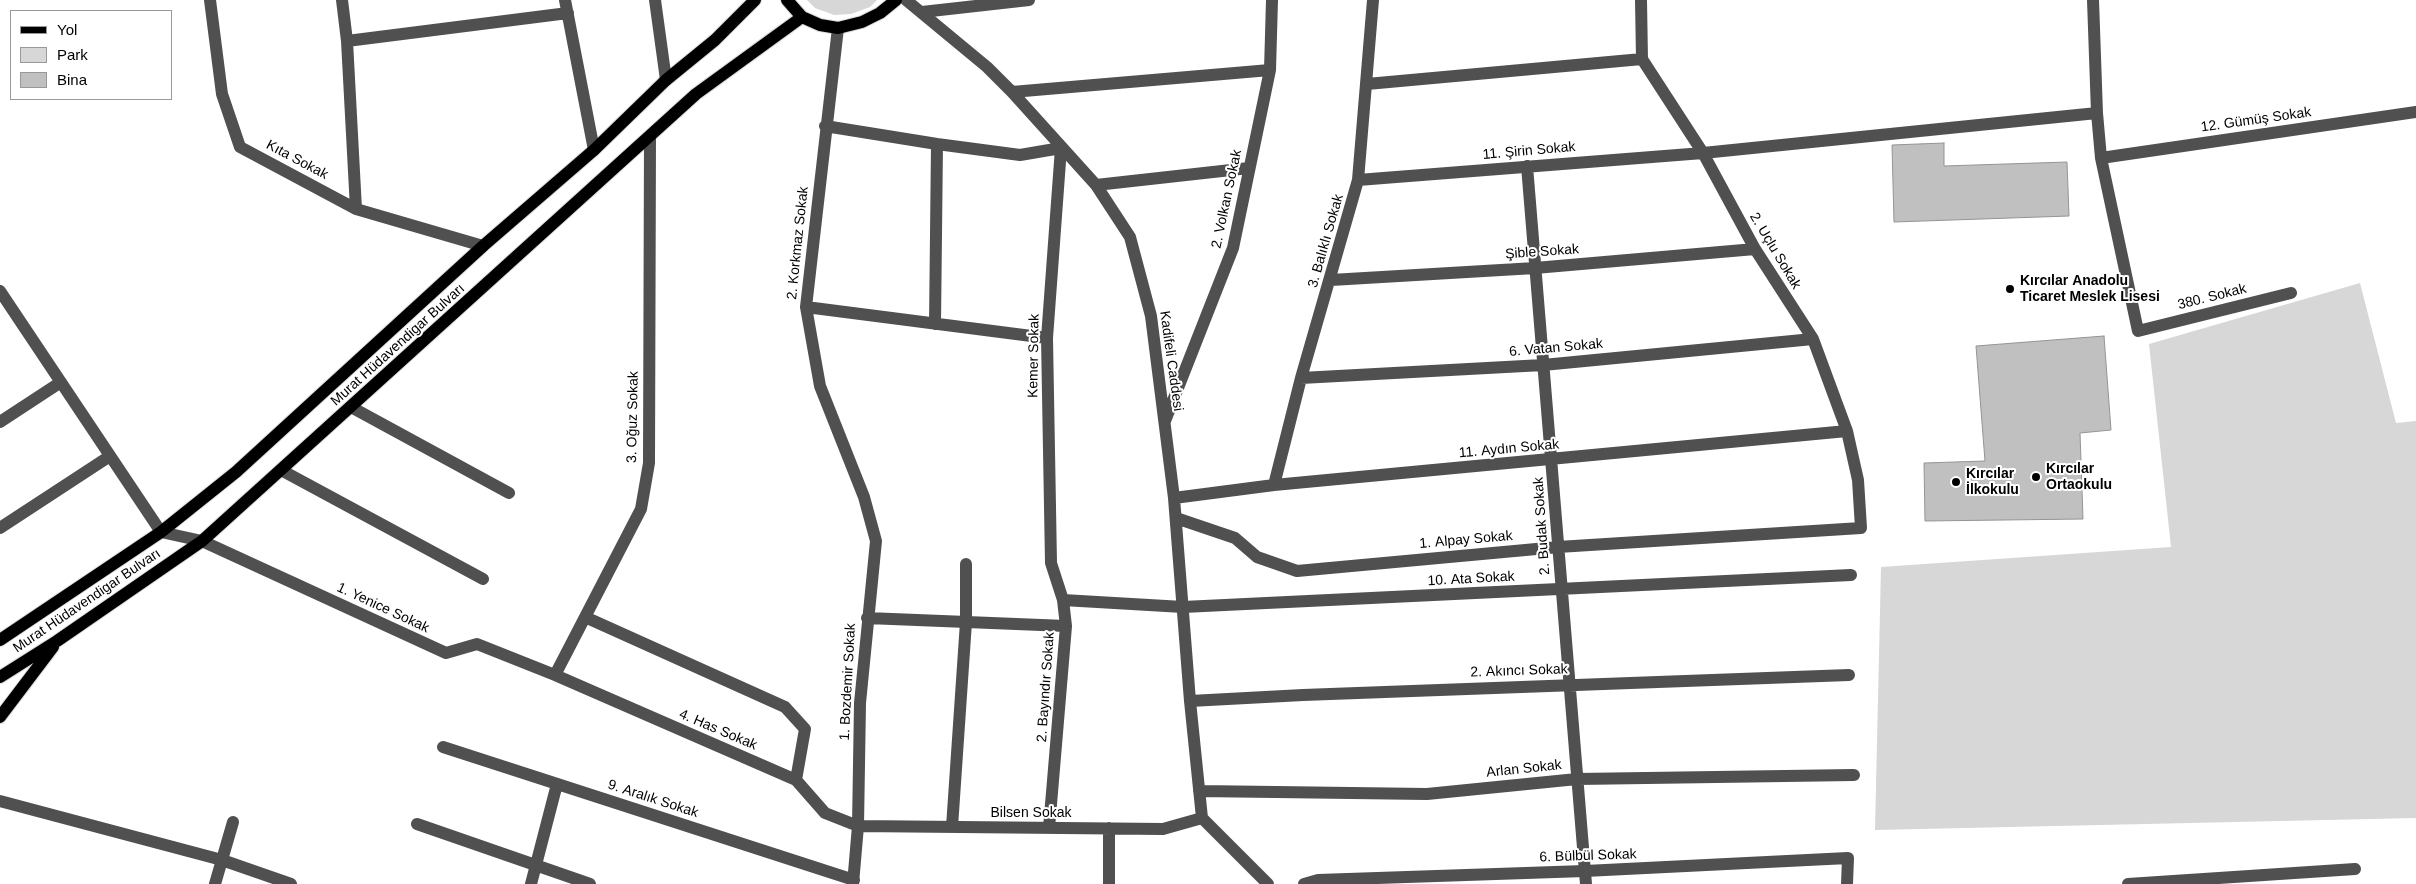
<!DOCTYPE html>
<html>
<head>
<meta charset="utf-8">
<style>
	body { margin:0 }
	#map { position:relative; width:2416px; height:884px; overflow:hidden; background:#fff; font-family:Helvetica,sans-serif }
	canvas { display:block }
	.legend { position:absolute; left:10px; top:10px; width:162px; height:90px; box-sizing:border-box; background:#fff; border:1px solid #999; margin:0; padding:6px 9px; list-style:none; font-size:15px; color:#000 }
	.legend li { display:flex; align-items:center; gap:10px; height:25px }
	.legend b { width:25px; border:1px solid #999 }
</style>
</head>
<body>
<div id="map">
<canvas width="2416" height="884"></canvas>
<ul class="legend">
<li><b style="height:6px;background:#000"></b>Yol</li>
<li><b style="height:14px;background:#d7d7d7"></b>Park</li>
<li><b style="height:14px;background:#c0c0c0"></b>Bina</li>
</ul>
</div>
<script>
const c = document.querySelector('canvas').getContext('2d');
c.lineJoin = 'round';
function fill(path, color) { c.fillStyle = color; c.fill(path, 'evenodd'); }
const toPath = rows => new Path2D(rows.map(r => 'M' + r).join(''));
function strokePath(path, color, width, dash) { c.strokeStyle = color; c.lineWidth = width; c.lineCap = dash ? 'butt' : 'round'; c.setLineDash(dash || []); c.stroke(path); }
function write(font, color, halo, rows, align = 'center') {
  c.font = font + ' Helvetica,sans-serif'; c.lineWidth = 4; c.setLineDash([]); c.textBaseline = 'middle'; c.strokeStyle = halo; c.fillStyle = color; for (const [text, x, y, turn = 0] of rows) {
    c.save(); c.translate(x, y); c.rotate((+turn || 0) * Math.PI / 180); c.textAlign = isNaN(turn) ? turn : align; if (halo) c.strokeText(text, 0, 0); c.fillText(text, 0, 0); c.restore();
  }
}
fill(toPath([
	[807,0,877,0,870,7,851,14,834,15,815,8],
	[2360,283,2396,423,2416,421,2416,818,1875,830,1881,567,2171,547,2149,344]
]), '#d7d7d7');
const building = toPath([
	[1944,143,1944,166,2067,162,2069,216,1894,222,1892,145,1944,143],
	[2104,336,2111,430,2080,433,2083,519,1925,521,1924,463,1985,461,1976,346,2104,336]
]);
fill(building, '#c0c0c0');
strokePath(building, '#949494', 1);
const major = toPath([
	[787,0,802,17,820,25,838,28,862,22,880,13,896,0],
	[0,640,161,532,236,472,483,246,594,150,666,80,715,40,755,0],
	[0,677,57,641,202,541,696,94,802,17],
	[0,717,53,647]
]);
strokePath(major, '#dbdbdb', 14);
strokePath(toPath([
	[210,0,222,94,240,147,356,209,483,246],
	[342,0,347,41,356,209],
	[565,0,594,150],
	[655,0,666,80],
	[906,0,987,67,1012,92,1096,185,1130,237,1151,316,1174,498,1190,701,1202,818],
	[2093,0,2097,113],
	[922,12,1029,0],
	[838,28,806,307,820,386,864,497,876,541,860,703,858,826,853,884],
	[347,41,568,13],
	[1367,84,1642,59],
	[1012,92,1270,70],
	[825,126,937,144,1020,155,1061,148,1047,338,1051,563,1063,600,1066,626],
	[2101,158,2416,112],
	[1527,166,1586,884],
	[1358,180,1703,153,2097,113,2101,158,2138,331,2291,293],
	[1096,185,1249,168],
	[1331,280,1535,268,1755,249],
	[0,291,161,532,202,541,446,653,477,644,555,675,796,780,825,813,858,826,1163,829,1202,818],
	[806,307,1047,338],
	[935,324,937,144],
	[1301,378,1543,365,1813,339],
	[351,407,509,493],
	[1165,421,1233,248,1270,70,1272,0],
	[0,422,61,382],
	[281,470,483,579],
	[1274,485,1301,378,1358,180,1373,0],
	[1174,498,1274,485,1847,431],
	[1176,518,1235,538,1257,557,1297,571,1558,547,1861,528,1858,480,1847,431,1813,339,1755,249,1703,153,1642,59,1641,0],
	[0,528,110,456],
	[1063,600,1183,607,1851,575],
	[585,617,785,707,805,729,796,780],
	[867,618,1066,626,1049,828],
	[555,675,641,509,649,463,650,137],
	[1190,701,1303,695,1849,675],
	[443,747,854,880],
	[1199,791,1427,794,1577,779,1854,775],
	[0,801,222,860,291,884],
	[1202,818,1268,884],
	[417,824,590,884],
	[952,827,966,622,966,564],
	[215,884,233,822],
	[531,884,557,784],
	[1109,884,1109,828],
	[1304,884,1318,880,1585,871,1848,858,1847,884],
	[2128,884,2355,869]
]), '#505050', 12);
strokePath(major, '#000', 12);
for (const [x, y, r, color] of [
	[2010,289,5,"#000"],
	[2036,477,5,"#000"],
	[1956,482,5,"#000"]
]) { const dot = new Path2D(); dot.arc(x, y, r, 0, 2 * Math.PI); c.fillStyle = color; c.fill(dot); strokePath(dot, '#fff', 2); }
write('14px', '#000', '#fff', [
	["12. Gümüş Sokak",2256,120,-8],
	["11. Şirin Sokak",1529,151,-5],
	["Kıta Sokak",297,160,28],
	["2. Volkan Sokak",1227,199,-78],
	["3. Balıklı Sokak",1326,241,-74],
	["2. Korkmaz Sokak",798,243,-84],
	["2. Uçlu Sokak",1775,251,59],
	["Şible Sokak",1542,252,-4],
	["380. Sokak",2212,297,-14],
	["Murat Hüdavendigar Bulvarı",398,345,-42],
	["6. Vatan Sokak",1556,348,-5],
	["Kemer Sokak",1034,356,-89],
	["Kadifeli Caddesi",1171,361,82],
	["3. Oğuz Sokak",633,417,-89],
	["11. Aydın Sokak",1509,449,-5],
	["2. Budak Sokak",1542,526,-94],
	["1. Alpay Sokak",1466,540,-5],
	["10. Ata Sokak",1471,579,-3],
	["Murat Hüdavendigar Bulvarı",87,601,-34],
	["1. Yenice Sokak",383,608,25],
	["2. Akıncı Sokak",1519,671,-2],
	["1. Bozdemir Sokak",848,682,-87],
	["2. Bayındır Sokak",1046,687,-86],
	["4. Has Sokak",718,730,23],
	["Arlan Sokak",1524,769,-6],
	["9. Aralık Sokak",653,799,18],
	["Bilsen Sokak",1031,813],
	["6. Bülbül Sokak",1588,856,-2]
]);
write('bold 14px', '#000', '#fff', [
	["Kırcılar Anadolu",2020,281],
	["Ticaret Meslek Lisesi",2020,297],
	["Kırcılar",2046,469],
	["Ortaokulu",2046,485],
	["Kırcılar",1966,474],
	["İlkokulu",1966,490]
], 'left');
</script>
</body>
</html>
